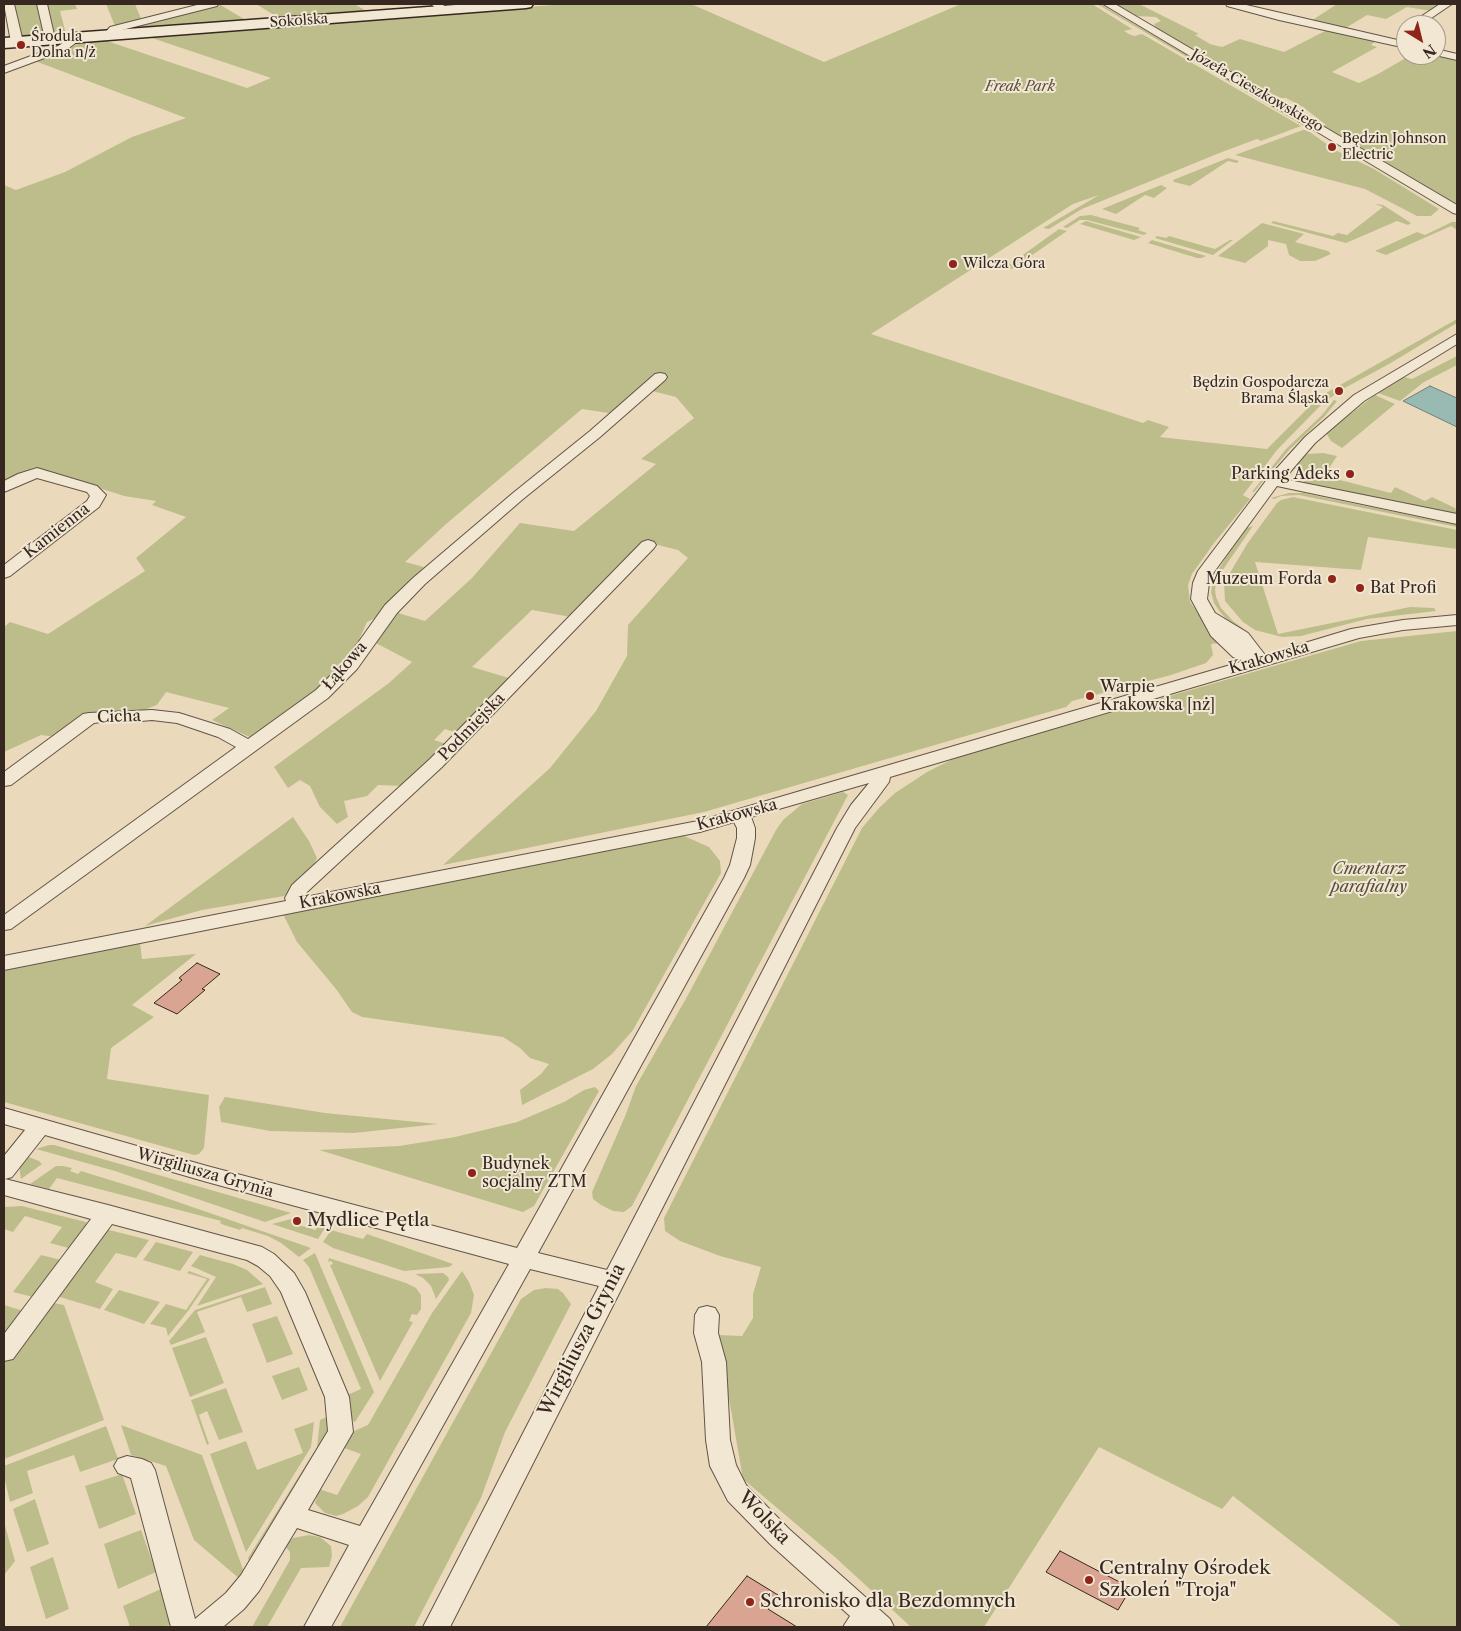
<!DOCTYPE html>
<html>
<head>
<meta charset="utf-8">
<style>
	body { margin:0 }
	#map { position:relative; width:1461px; height:1631px; overflow:hidden; background:#eadabb; font-family:"Libre Caslon Text",serif }
	canvas { display:block }
	.frame { position:absolute; inset:0; border:5px solid #362721; pointer-events:none }
	.north { position:absolute; left:1396px; top:15px; width:50px; height:50px; box-sizing:border-box; background:#f1e7d3; border:1px solid #a69a8c; border-radius:50%; rotate:144deg; font-size:14px; font-weight:700; line-height:20px; text-align:center; color:#362721 }
	.north::after { content:''; display:block; margin:auto; width:18px; height:22px; background:#8f2418; clip-path:polygon(50% 0,100% 100%,50% 72%,0 100%) }
</style>
</head>
<body>
<div id="map">
<canvas width="1461" height="1631"></canvas>
<div class="frame"></div>
<div class="north">N</div>
</div>
<script>
const c = document.querySelector('canvas').getContext('2d');
c.lineJoin = 'round';
function fill(path, color) { c.fillStyle = color; c.fill(path, 'evenodd'); }
const toPath = rows => new Path2D(rows.map(r => 'M' + r).join(''));
function strokePath(path, color, width, dash) { c.strokeStyle = color; c.lineWidth = width; c.lineCap = dash ? 'butt' : 'round'; c.setLineDash(dash || []); c.stroke(path); }
function write(font, color, halo, rows, align = 'center') {
  c.font = font + ' "Libre Caslon Text",serif'; c.lineWidth = 4; c.setLineDash([]); c.textBaseline = 'middle'; c.strokeStyle = halo; c.fillStyle = color; for (const [text, x, y, turn = 0] of rows) {
    c.save(); c.translate(x, y); c.rotate((+turn || 0) * Math.PI / 180); c.textAlign = isNaN(turn) ? turn : align; if (halo) c.strokeText(text, 0, 0); c.fillText(text, 0, 0); c.restore();
  }
}
fill(toPath([
	[12,4,39,4,47,36,21,38],
	[45,4,75,4,77,9,60,11,66,34,54,36],
	[106,4,135,4,142,21,103,31,115,26],
	[219,4,249,22,114,32],
	[256,4,354,4,370,13,282,20],
	[568,4,691,4,824,62,961,4,1092,4,1132,29,1124,31,1129,34,1134,36,1142,34,1301,126,1261,141,1257,139,1222,152,1082,209,1049,229,1043,228,1099,195,1073,204,871,334,1143,423,1148,420,1169,427,1160,437,1267,449,1319,397,1457,319,1457,323,1389,364,1341,390,1322,404,1277,450,1243,495,1250,499,1214,543,1192,574,1188,585,1190,602,1220,643,1211,644,1213,655,1206,663,1171,675,1072,701,1066,707,704,812,443,865,550,768,596,711,627,656,628,625,688,558,678,550,646,542,571,617,532,610,472,667,509,678,510,681,461,734,445,729,434,740,449,745,403,786,378,785,367,796,344,801,348,817,337,824,320,807,310,786,300,780,288,788,274,767,389,683,412,662,372,641,395,612,425,621,472,578,520,523,574,531,656,464,641,459,694,418,676,397,644,389,615,414,582,409,445,525,405,562,424,567,380,616,367,622,349,662,337,676,252,738,212,720,229,708,166,692,157,705,131,715,106,712,88,713,56,737,41,735,4,752,4,627,10,622,48,634,145,571,136,558,186,517,152,505,156,501,124,496,35,467,4,483,4,185,16,190,65,172,132,137,186,118,35,61,83,42,101,39,247,88,271,78,143,35],
	[1097,4,1100,4,1307,125,1304,126],
	[1115,4,1139,4,1199,34,1195,35,1210,44,1222,47,1240,39,1284,52,1329,29,1377,40,1371,45,1377,47,1332,72,1359,83,1378,74,1411,55,1436,54,1457,59,1457,205,1322,126,1326,125,1303,107,1286,98,1281,98,1255,87,1156,28,1154,24,1161,21,1156,17,1135,16],
	[1337,4,1442,4,1431,11,1407,7,1386,19,1367,15,1344,29,1311,21],
	[1303,130,1307,130,1335,150,1374,169,1439,209,1431,216,1417,216,1365,189,1235,155],
	[1228,158,1239,161,1237,163,1228,161,1190,186,1174,182,1173,180],
	[1161,185,1167,188,1154,198,1145,195,1116,214,1102,209],
	[1375,204,1383,205,1411,223,1408,225,1397,221,1346,243,1271,223,1273,221,1333,236,1338,233,1347,235,1383,207],
	[1091,215,1140,228,1138,230,1147,233,1144,235,1087,220,1080,220,1067,228,1063,227,1080,216],
	[1086,221,1141,237,1134,240,1080,224],
	[1452,222,1457,222,1457,230,1451,226,1386,255,1375,251,1417,232,1425,235],
	[1262,223,1304,234,1295,242,1328,251,1331,254,1315,261,1300,261,1289,255,1286,244,1268,240,1268,246,1245,263,1218,256],
	[1059,229,1067,231,1012,269,1006,267],
	[1157,236,1166,238,1169,236,1215,249,1230,240,1233,240,1213,255,1155,238],
	[1152,240,1206,256,1202,258,1197,258,1148,243],
	[1457,356,1457,365,1424,382,1400,401,1378,393,1404,377,1412,379],
	[1375,395,1395,404,1342,448,1331,441,1326,433],
	[1334,400,1337,401,1324,417,1290,449,1254,492,1252,492,1286,449,1322,415],
	[1323,453,1337,456,1324,476,1391,493,1395,487,1425,501,1432,497,1455,508,1457,514,1382,501,1305,483,1296,473,1296,466,1307,454],
	[1289,493,1303,493,1457,525,1457,527,1299,495,1281,496,1274,499,1271,498],
	[1293,497,1457,530,1457,549,1368,537,1361,570,1255,562,1278,634,1410,607,1434,608,1436,611,1367,619,1301,636,1282,637,1255,630,1243,622,1225,601,1224,583,1247,544,1277,503,1281,500],
	[1253,526,1222,571,1217,579,1215,589,1216,597,1221,608,1233,621,1248,632,1246,634,1230,623,1220,612,1214,603,1211,592,1214,577,1233,546,1247,528],
	[1457,631,1457,1627,1402,1627,1233,1496,1222,1509,1099,1447,984,1627,911,1627,836,1558,743,1479,718,1335,742,1336,753,1318,753,1294,761,1267,720,1256,680,1241,665,1231,664,1218,862,828,879,808,895,793,927,772,957,757,1361,641],
	[843,792,848,795,632,1206,624,1212,613,1211,601,1205,593,1199,592,1192,626,1114,636,1086,688,995,776,830,783,820,802,804],
	[293,817,309,841,317,858,311,871,284,896,202,910,145,926],
	[682,835,709,847,720,861,721,873,633,1030,612,1054,593,1069,522,1105,520,1090,541,1074,549,1064,530,1058,520,1048,503,1037,362,1017,352,1012,336,989,297,942,283,914],
	[140,943,142,959,196,954,132,1005,154,1017,111,1048,107,1079,209,1095,204,1148,199,1154,194,1155,4,1102,4,970],
	[595,1087,599,1091,534,1206,523,1212,319,1150,399,1146,455,1137,517,1122,564,1102,584,1090],
	[225,1097,325,1113,438,1124,354,1133,270,1131,221,1122,219,1107],
	[49,1145,54,1145,291,1213,265,1222,115,1171,36,1149],
	[26,1156,39,1161,42,1164,21,1179,19,1166],
	[56,1166,63,1166,72,1168,70,1171,78,1174,81,1171,149,1192,311,1248,299,1257,281,1243,268,1236,242,1228,240,1230,224,1225,220,1223,221,1221,57,1178,49,1189,30,1184],
	[22,1206,86,1222,87,1227,72,1249,50,1243,62,1227,25,1216,13,1232,4,1229,4,1207],
	[291,1219,301,1222,299,1225,315,1230,318,1227,325,1228,318,1239,272,1224],
	[109,1230,149,1240,136,1258,116,1253,95,1282,113,1289,100,1309,53,1295,105,1232],
	[331,1230,363,1239,367,1234,453,1264,449,1267,404,1271,333,1248,323,1242],
	[156,1242,193,1252,180,1271,143,1260],
	[315,1253,374,1392,355,1422,353,1421,345,1396,361,1389,309,1267,303,1260],
	[41,1255,65,1261,37,1298,13,1292],
	[200,1255,233,1264,247,1270,263,1284,197,1306,216,1277,191,1266],
	[329,1258,406,1283,416,1288,421,1295,421,1309,417,1315,412,1314,409,1321,413,1322,380,1381,330,1265,333,1264,331,1261,328,1262],
	[189,1271,210,1279,188,1311,168,1336,166,1328,150,1324,166,1304,186,1310,207,1279,187,1273],
	[462,1271,469,1282,474,1295,471,1313,368,1497,358,1506,343,1514,336,1516,325,1513,315,1503,319,1489,337,1495,361,1454,344,1448,354,1431,368,1425,432,1313],
	[443,1273,448,1277,449,1280,436,1299,431,1286,423,1278,415,1274],
	[265,1287,272,1304,247,1312,241,1297,197,1312,205,1332,171,1345,169,1341,195,1310],
	[546,1288,558,1289,563,1293,571,1304,505,1432,481,1498,414,1627,340,1627,521,1299,534,1290],
	[119,1290,160,1302,144,1324,104,1310],
	[48,1302,64,1305,104,1420,4,1459,4,1363],
	[4,1305,27,1312,8,1337,4,1336],
	[277,1316,293,1354,267,1363,252,1324],
	[206,1337,224,1383,190,1397,172,1348],
	[299,1367,308,1390,282,1400,272,1376],
	[226,1388,243,1432,219,1440,207,1411,199,1415,209,1444,207,1445,191,1400],
	[329,1416,331,1427,251,1566,248,1558,317,1447,320,1420],
	[314,1422,311,1447,246,1552,210,1454,246,1441,257,1470,303,1453,294,1429],
	[121,1425,202,1455,245,1575,241,1580,194,1540,166,1466,131,1455],
	[106,1426,118,1459,80,1472,74,1455,27,1471,33,1493,10,1502,4,1476,4,1466],
	[122,1474,136,1514,99,1529,85,1486],
	[35,1499,49,1544,27,1552,13,1509],
	[4,1522,15,1561,4,1575],
	[141,1530,156,1572,118,1589,104,1544],
	[309,1535,320,1537,331,1546,332,1556,329,1567,301,1568,267,1627,252,1627,290,1560,290,1552,285,1546,293,1538],
	[53,1557,69,1609,46,1619,30,1567],
	[161,1589,173,1624,163,1627,130,1627,123,1606]
]), '#bdbd8b');
const water = toPath([
	[1430,386,1457,398,1457,427,1403,401,1430,386]
]);
fill(water, '#98bab3');
strokePath(water, '#717f79', 1);
const building = toPath([
	[197,963,220,974,202,989,205,990,177,1014,154,1003,182,980,179,978,197,963],
	[1060,1551,1131,1588,1118,1610,1046,1572,1060,1551],
	[747,1576,778,1595,768,1609,797,1627,706,1627,747,1576]
]);
fill(building, '#d9a491');
strokePath(building, '#362721', 1);
const street = toPath([
	[4,4,14,4,23,42,21,44,13,44,11,42,4,4],
	[37,4,47,4,55,39,54,41,46,41,45,39,37,4],
	[201,4,218,4,217,6,118,31,113,36,109,37,104,34,110,27,201,4],
	[431,4,442,4,449,10,448,12,440,12,431,4],
	[1103,4,1115,4,1457,205,1457,214,1453,213,1103,4],
	[1226,4,1242,4,1406,42,1406,48,1279,20,1227,6,1226,4],
	[1440,4,1452,4,1421,25,1408,25,1440,4],
	[72,34,77,37,77,42,66,50,4,73,4,66,58,46,66,41,68,35,72,34],
	[1436,49,1457,54,1457,60,1435,55,1436,49],
	[1457,334,1457,344,1364,401,1315,443,1284,479,1457,514,1457,524,1277,486,1214,572,1209,583,1207,599,1215,613,1248,633,1265,655,1351,629,1403,620,1457,615,1457,625,1403,630,1359,638,890,777,889,782,855,828,450,1627,423,1627,599,1286,530,1269,331,1627,304,1627,349,1545,297,1528,259,1591,244,1609,223,1627,171,1627,131,1478,118,1473,114,1466,118,1459,127,1456,142,1459,151,1463,155,1470,195,1619,226,1593,241,1575,328,1431,325,1397,281,1292,270,1276,258,1266,247,1260,112,1224,13,1359,4,1361,4,1334,91,1219,4,1195,4,1156,25,1130,4,1124,4,1108,207,1166,517,1248,724,878,730,865,737,838,737,828,734,822,700,832,4,970,4,956,286,901,285,898,292,885,430,759,642,542,648,540,654,542,656,545,654,548,442,767,307,892,305,897,698,821,1244,661,1233,657,1211,636,1191,599,1193,583,1198,571,1268,478,1305,437,1354,395,1457,334],
	[869,783,851,805,837,828,607,1270,538,1253,744,878,750,865,755,838,755,828,751,817,869,783],
	[45,1135,207,1182,509,1264,360,1526,308,1510,353,1432,349,1397,305,1292,294,1273,274,1254,262,1247,108,1205,5,1179,12,1177,45,1135],
	[660,373,665,374,667,377,665,380,600,437,523,499,425,584,397,613,357,669,328,698,11,929,4,930,4,915,236,747,218,737,177,723,152,720,130,722,107,721,94,723,11,785,4,786,4,772,83,714,89,713,152,710,179,713,230,729,248,739,316,690,345,661,385,605,413,578,513,493,590,431,655,374,660,373],
	[37,468,97,486,106,495,99,507,10,576,4,578,4,565,87,501,90,496,87,492,37,478,4,492,4,481,18,474,37,468],
	[707,1306,715,1308,719,1315,718,1333,726,1362,730,1440,736,1465,746,1485,789,1529,890,1619,894,1627,843,1627,850,1616,771,1545,728,1501,710,1466,706,1440,702,1362,694,1333,695,1315,699,1308,707,1306]
]);
const secondary = toPath([
	[469,4,533,4,531,7,526,8,4,48,4,38,469,4]
]);
strokePath(street, '#635448', 2);
strokePath(secondary, '#362721', 3);
fill(street, '#f1e7d3');
fill(secondary, '#f1e7d3');
for (const [x, y, r, color] of [
	[21,45,5,"#8f2418"],
	[1332,147,5,"#8f2418"],
	[953,264,5,"#8f2418"],
	[1339,391,5,"#8f2418"],
	[1350,474,5,"#8f2418"],
	[1332,579,5,"#8f2418"],
	[1360,588,5,"#8f2418"],
	[1090,696,5,"#8f2418"],
	[472,1173,5,"#8f2418"],
	[297,1221,5,"#8f2418"],
	[1089,1580,5,"#8f2418"],
	[750,1602,5,"#8f2418"]
]) { const dot = new Path2D(); dot.arc(x, y, r, 0, 2 * Math.PI); c.fillStyle = color; c.fill(dot); strokePath(dot, '#f1e7d3', 2); }
write('14px', '#362721', '#f1e7d3', [
	["Sokolska",299,21,-4],
	["Józefa Cieszkowskiego",1257,91,30]
]);
write('14px', '#362721', '#f1e7d3', [
	["Środula",31,37],
	["Dolna n/ż",31,53],
	["Będzin Johnson",1342,139],
	["Electric",1342,155],
	["Wilcza Góra",963,264],
	["Będzin Gospodarcza",1329,383,"right"],
	["Brama Śląska",1329,399,"right"]
], 'left');
write('italic 14px', '#584c3c', '#f1e7d3', [
	["Freak Park",1020,87]
]);
write('16px', '#362721', '#f1e7d3', [
	["Parking Adeks",1340,474,"right"],
	["Muzeum Forda",1322,579,"right"],
	["Bat Profi",1370,588],
	["Warpie",1100,687],
	["Krakowska [nż]",1100,705],
	["Budynek",482,1164],
	["socjalny ZTM",482,1182]
], 'left');
write('16px', '#362721', '#f1e7d3', [
	["Kamienna",57,531,-38],
	["Krakowska",1269,658,-16],
	["Łąkowa",345,666,-49],
	["Cicha",119,717,-2],
	["Podmiejska",472,727,-46],
	["Krakowska",737,815,-15],
	["Krakowska",340,896,-11],
	["Wirgiliusza Grynia",205,1173,16]
]);
write('italic 16px', '#584c3c', '#f1e7d3', [
	["Cmentarz",1369,869],
	["parafialny",1369,887]
]);
write('19px', '#362721', '#f1e7d3', [
	["Mydlice Pętla",307,1221],
	["Centralny Ośrodek",1099,1569],
	["Szkoleń \"Troja\"",1099,1591],
	["Schronisko dla Bezdomnych",760,1602]
], 'left');
write('19px', '#362721', '#f1e7d3', [
	["Wirgiliusza Grynia",582,1340,-63],
	["Wolska",764,1518,46]
]);
</script>
</body>
</html>
